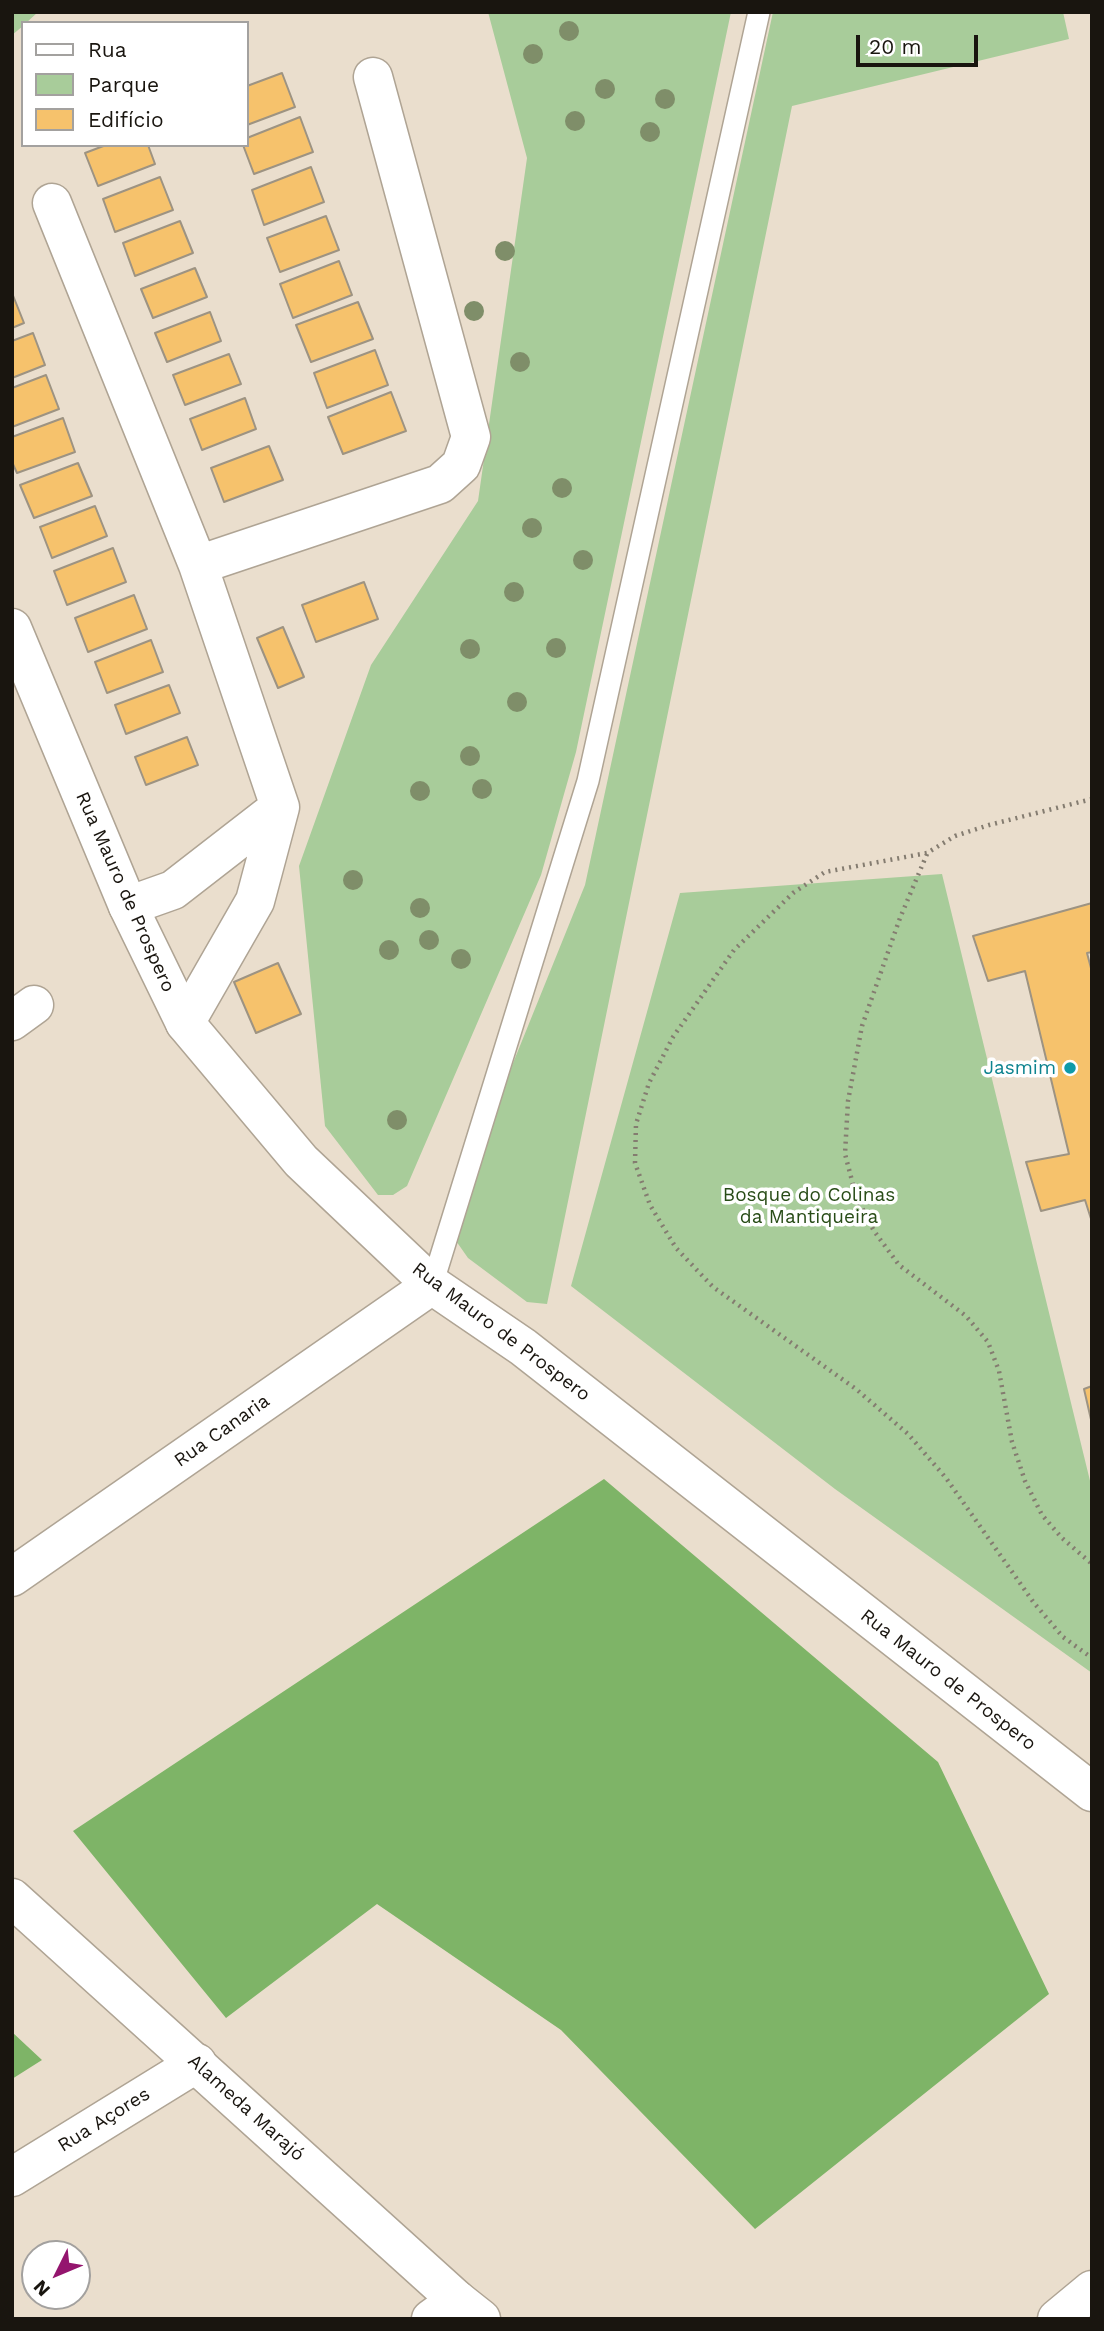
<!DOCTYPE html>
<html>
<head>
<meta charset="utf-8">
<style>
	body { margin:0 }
	#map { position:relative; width:1104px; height:2331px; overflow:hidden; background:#eadecd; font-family:"Work Sans",sans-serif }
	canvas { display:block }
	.frame { position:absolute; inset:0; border:14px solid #19150f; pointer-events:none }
	.legend { position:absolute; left:21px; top:21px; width:228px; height:126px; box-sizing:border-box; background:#fff; border:2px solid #a3a19f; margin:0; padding:9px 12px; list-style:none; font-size:21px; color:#19150f }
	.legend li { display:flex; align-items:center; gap:14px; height:35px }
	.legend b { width:35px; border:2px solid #a3a19f }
	.north { position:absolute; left:21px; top:2240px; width:70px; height:70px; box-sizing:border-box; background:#fff; border:2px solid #a3a19f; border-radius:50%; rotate:227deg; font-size:19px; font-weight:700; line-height:28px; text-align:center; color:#19150f }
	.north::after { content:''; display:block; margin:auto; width:24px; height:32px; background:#94156e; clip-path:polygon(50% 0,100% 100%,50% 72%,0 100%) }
	.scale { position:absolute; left:856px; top:35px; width:122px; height:32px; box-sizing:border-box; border:4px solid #19150f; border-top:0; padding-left:9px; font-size:21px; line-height:24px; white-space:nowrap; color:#19150f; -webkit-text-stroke:5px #fff; paint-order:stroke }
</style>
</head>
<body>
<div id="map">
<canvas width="1104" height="2331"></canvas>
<div class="frame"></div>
<ul class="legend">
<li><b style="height:9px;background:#fff"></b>Rua</li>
<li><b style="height:19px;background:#a8cc9a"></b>Parque</li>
<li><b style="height:19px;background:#f6c26c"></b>Edifício</li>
</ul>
<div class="north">N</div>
<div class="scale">20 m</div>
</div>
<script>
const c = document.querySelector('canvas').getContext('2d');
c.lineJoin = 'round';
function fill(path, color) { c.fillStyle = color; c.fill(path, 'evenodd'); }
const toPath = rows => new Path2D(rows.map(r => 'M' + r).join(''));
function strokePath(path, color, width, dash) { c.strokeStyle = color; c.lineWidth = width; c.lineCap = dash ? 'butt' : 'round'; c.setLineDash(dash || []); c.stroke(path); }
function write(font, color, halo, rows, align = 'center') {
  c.font = font + ' "Work Sans",sans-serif'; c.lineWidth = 7; c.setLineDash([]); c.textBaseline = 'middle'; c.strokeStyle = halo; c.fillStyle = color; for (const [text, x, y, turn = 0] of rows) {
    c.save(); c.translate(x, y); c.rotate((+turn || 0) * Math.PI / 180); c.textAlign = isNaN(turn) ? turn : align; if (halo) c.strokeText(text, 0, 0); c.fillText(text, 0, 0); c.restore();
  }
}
fill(toPath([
	[12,12,38,12,26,23,23,23,23,26,12,35],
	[488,12,731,12,576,752,541,875,407,1186,393,1195,378,1195,325,1126,299,866,371,665,478,501,527,158],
	[773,12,1063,12,1069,39,792,106,547,1304,527,1302,468,1258,454,1238,452,1214,585,885],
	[942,874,1092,1489,1092,1673,835,1489,571,1286,680,893]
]), '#a8cc9a');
fill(toPath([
	[604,1479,938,1762,1049,1994,755,2229,561,2030,377,1904,226,2018,73,1831],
	[12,2032,42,2060,12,2079]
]), '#7eb467');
const building = toPath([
	[282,73,295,107,247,125,247,86,282,73],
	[300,117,313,152,254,174,243,145,247,145,247,138,300,117],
	[106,145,148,145,155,164,98,186,85,153,106,145],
	[311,167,324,202,264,225,252,190,311,167],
	[160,177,173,210,115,232,103,199,160,177],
	[326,216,339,250,280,272,267,238,326,216],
	[180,221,193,253,135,276,123,243,180,221],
	[339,261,352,295,293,318,280,284,339,261],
	[195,268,207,297,153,318,141,289,195,268],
	[12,293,24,323,12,328,12,293],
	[358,302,373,339,311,362,296,325,358,302],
	[210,312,221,341,167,362,155,333,210,312],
	[33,333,45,365,12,378,12,341,33,333],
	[375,350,388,385,327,408,314,373,375,350],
	[229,354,241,384,185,405,173,375,229,354],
	[46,375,59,409,12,427,12,388,46,375],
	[391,392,406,431,343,454,328,417,391,392],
	[245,398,256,429,202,450,190,419,245,398],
	[63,418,75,452,17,473,12,462,12,437,63,418],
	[269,446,283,480,224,502,211,468,269,446],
	[78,463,92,496,34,518,20,485,78,463],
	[95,506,107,536,52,558,40,527,95,506],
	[113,548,126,582,67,605,54,571,113,548],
	[364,582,378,619,316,642,302,605,364,582],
	[134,595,147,629,88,652,75,618,134,595],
	[283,627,304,677,278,688,257,638,283,627],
	[151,640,163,672,107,693,95,662,151,640],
	[169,685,180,713,126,734,115,705,169,685],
	[187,737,198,765,146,785,135,757,187,737],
	[1092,903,1092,952,1087,953,1092,972,1092,1222,1085,1200,1041,1211,1026,1162,1069,1154,1025,971,988,981,973,936,1092,903],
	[278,963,301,1014,256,1033,234,982,278,963],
	[1092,1386,1092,1424,1084,1389,1092,1386]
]);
fill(building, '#f6c26c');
strokePath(building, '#9d9382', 2);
const service = toPath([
	[432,1285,588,781,759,12]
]);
const minor = toPath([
	[52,203,198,565,280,807,255,901,185,1023],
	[198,565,440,484,461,465,471,437,373,77],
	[128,906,173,890,280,807],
	[12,1021,34,1005],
	[12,1577,432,1285],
	[12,2177,197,2063],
	[431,2319,457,2300],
	[1057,2319,1092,2290]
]);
const tertiary = toPath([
	[12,1898,457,2300,481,2319]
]);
const primary = toPath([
	[12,628,128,906,185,1023,301,1161,432,1285,523,1347,1092,1792]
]);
strokePath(service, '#afa494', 24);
strokePath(minor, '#afa494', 41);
strokePath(tertiary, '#afa494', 41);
strokePath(primary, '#afa494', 41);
strokePath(toPath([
	[1092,799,989,825,955,836,927,853,825,872,793,893,734,950,673,1037,649,1083,636,1124,635,1163,650,1205,676,1248,713,1287,856,1389,908,1434,946,1478,1034,1603,1063,1637,1092,1658],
	[927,854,900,918,862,1026,848,1101,845,1154,856,1196,874,1231,899,1265,966,1316,988,1342,999,1371,1012,1442,1025,1481,1042,1515,1062,1538,1092,1564]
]), '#847c70', 4.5, [2, 5]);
strokePath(service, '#fff', 21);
strokePath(minor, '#fff', 38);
strokePath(tertiary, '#fff', 38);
strokePath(primary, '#fff', 38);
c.fillStyle = '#7f8e69';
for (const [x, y] of [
	[569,31],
	[533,54],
	[605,89],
	[665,99],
	[575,121],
	[650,132],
	[505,251],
	[474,311],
	[520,362],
	[562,488],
	[532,528],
	[583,560],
	[514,592],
	[556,648],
	[470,649],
	[517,702],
	[470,756],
	[482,789],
	[420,791],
	[353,880],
	[420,908],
	[429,940],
	[389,950],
	[461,959],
	[397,1120]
]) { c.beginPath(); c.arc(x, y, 10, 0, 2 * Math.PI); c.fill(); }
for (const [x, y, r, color] of [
	[1070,1068,7,"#0f9aa8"]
]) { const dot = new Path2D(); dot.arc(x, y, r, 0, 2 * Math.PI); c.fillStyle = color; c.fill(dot); strokePath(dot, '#fff', 2.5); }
write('19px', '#19150f', '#fff', [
	["Rua Mauro de Prospero",125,892,66],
	["Rua Mauro de Prospero",501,1332,37],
	["Rua Canaria",222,1431,-35],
	["Rua Mauro de Prospero",948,1680,38],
	["Alameda Marajó",246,2108,42],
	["Rua Açores",104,2120,-32]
]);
write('19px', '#0d838f', '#fff', [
	["Jasmim",1056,1068]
], 'right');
write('19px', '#284c17', '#fff', [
	["Bosque do Colinas",809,1195],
	["da Mantiqueira",809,1217]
]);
</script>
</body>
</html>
